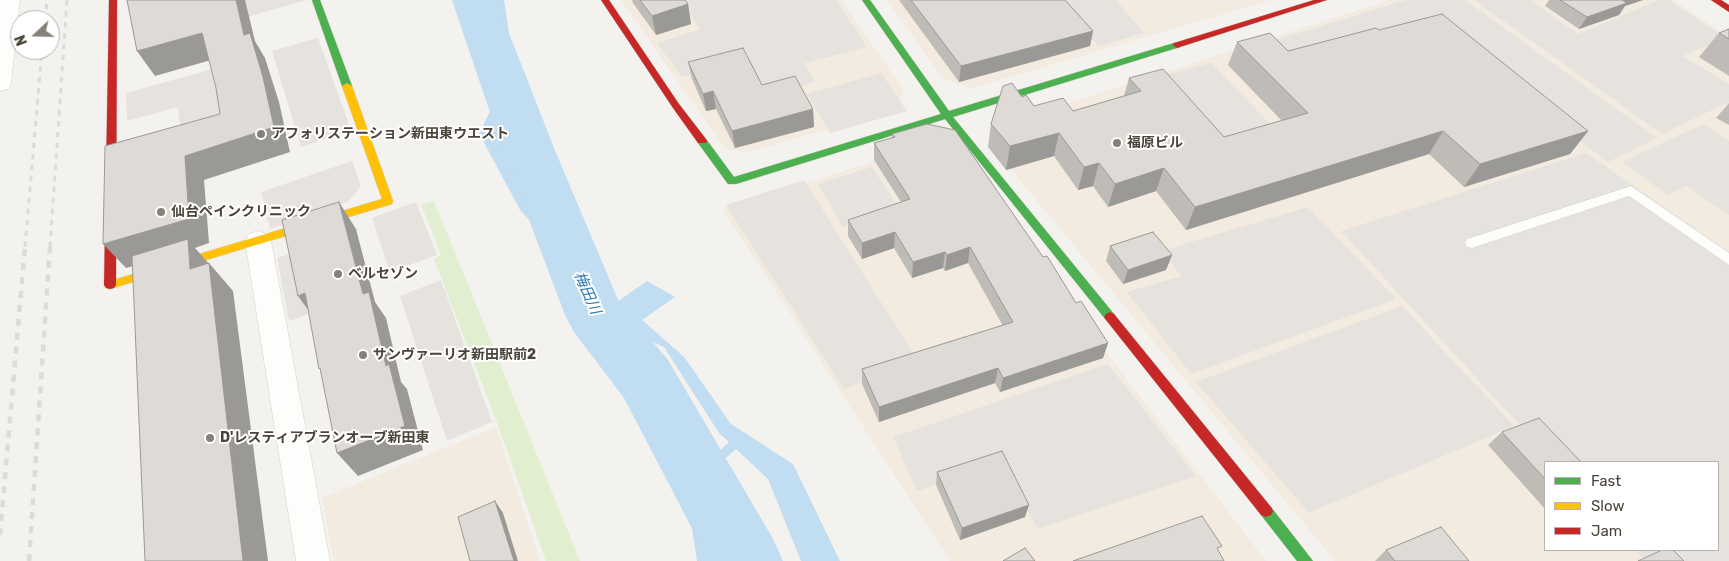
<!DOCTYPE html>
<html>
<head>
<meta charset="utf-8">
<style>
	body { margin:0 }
	#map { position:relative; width:1729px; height:561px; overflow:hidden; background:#f4f2ee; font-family:Rubik,sans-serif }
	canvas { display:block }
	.legend { position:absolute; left:1544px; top:461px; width:175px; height:90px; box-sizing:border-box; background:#fff; border:1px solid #b7b4b0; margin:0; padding:6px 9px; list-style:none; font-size:15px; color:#4b4439 }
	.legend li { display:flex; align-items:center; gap:10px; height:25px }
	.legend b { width:25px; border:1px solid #b7b4b0 }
	.north { position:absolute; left:10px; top:10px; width:50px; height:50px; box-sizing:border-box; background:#fff; border:1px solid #b7b4b0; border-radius:50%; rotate:249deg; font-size:14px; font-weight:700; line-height:20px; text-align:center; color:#4b4439 }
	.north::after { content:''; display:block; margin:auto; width:18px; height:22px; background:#868178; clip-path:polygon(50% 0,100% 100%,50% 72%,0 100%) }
</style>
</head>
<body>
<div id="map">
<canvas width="1729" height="561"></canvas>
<ul class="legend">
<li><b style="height:6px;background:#4caf50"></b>Fast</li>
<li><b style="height:6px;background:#ffc107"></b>Slow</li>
<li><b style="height:6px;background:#c62828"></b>Jam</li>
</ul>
<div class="north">N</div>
</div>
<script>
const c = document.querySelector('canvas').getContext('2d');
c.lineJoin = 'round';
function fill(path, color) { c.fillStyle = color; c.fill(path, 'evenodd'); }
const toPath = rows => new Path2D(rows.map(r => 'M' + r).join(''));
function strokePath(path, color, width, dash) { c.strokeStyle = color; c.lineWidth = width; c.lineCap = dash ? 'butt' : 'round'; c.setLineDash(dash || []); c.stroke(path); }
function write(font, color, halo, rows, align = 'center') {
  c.font = font + ' Rubik,"Noto Sans JP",sans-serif'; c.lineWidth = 4; c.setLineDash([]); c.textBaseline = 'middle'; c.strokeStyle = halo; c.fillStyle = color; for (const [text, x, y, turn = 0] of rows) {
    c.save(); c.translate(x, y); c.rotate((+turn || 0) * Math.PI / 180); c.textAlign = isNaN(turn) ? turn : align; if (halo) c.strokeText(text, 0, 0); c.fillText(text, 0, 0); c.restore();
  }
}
fill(toPath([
	[621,0,842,0,904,91,896,109,750,152,725,149],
	[887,0,1271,0,973,88,943,79],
	[1389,0,1673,0,1729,37,1729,561,1335,561,989,143,1007,123],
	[1545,462,1718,462,1718,550,1545,550],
	[926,144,952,150,1266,561,950,561,723,210],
	[496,427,540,561,334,561,322,498]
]), '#f3ebdf');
fill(toPath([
	[434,201,580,561,546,561,498,425,434,259,441,255,421,204]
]), '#e1eecf');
fill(toPath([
	[231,0,307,0,236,20],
	[680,0,836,0,867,47,805,63,815,82,768,96,747,61,682,77,657,43,700,29],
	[1057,0,1116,0,1144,33,1098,46],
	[1406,0,1465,0,1657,138,1608,162,1437,32,1279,69,1253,47],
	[1474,0,1530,0,1578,34,1659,0,1669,0,1726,38,1683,56,1729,84,1729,102,1662,134],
	[318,38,351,130,301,147,272,51],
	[1211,63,1279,133,1218,151,1153,78],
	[216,68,225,128,182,141,178,107,127,121,126,93],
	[881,73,907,111,830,133,807,94],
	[1703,124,1729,141,1729,215,1686,186,1668,195,1622,162],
	[1586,153,1729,252,1729,561,1645,561,1635,550,1718,550,1718,462,1554,462,1341,231],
	[352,161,361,186,349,201,270,229,261,192],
	[872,167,899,208,843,227,818,184],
	[804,180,918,361,844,389,726,205],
	[416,202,437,255,390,272,372,218],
	[1308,207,1396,299,1191,374,1127,292,1181,276,1161,251],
	[296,251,309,314,289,321,277,258],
	[441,280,492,422,447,441,400,296],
	[1402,306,1514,426,1309,513,1196,382],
	[1108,364,1196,476,1038,529,1001,462,917,491,893,437]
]), '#e6e3df');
fill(toPath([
	[477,0,504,0,521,113,520,166,559,227,590,244,617,302,647,281,675,297,642,320,684,357,731,424,793,464,840,561,801,561,768,479,736,449,697,483,719,561,697,561,685,484,729,442,719,433,664,347,622,329,567,261,520,210,479,133,507,79]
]), '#c0ddf1');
fill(toPath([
	[452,0,496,0,554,148,619,302,668,360,772,537,783,561,709,561,624,398,574,332,565,315,502,148,452,0]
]), '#c0ddf1');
const lane = toPath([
	[1631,186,1729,253,1729,265,1629,196,1472,248,1467,247,1465,243,1467,239,1631,186]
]);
const street = toPath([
	[0,0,20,0,11,84,8,89,0,91,0,0],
	[258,231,267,234,271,241,330,561,296,561,245,241,249,234,258,231]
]);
const fast = toPath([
	[312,0,320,0,352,86,350,88,344,88,342,86,312,0],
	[862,0,870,0,949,111,1174,43,1180,43,1180,47,953,117,1114,314,1116,317,1114,320,1106,320,945,119,736,184,728,184,698,143,697,141,698,139,706,139,734,177,941,114,862,0],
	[1266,505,1271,507,1313,561,1297,561,1261,515,1259,511,1261,507,1266,505]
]);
const slow = toPath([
	[347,83,352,86,393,201,392,204,110,289,106,288,104,285,106,282,110,281,382,199,342,86,347,83]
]);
const jam = toPath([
	[109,0,117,0,116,285,114,288,110,289,106,288,104,285,109,0],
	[601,0,609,0,679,104,706,139,707,141,706,143,698,143,673,108,601,0],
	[1314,0,1327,0,1180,47,1177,48,1173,45,1174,43,1314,0],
	[1711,0,1721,0,1729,5,1729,12,1711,0],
	[1110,312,1114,314,1271,507,1273,511,1271,515,1266,517,1261,515,1106,320,1104,317,1106,314,1110,312]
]);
strokePath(lane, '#d2d0cb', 1);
strokePath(street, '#d2d0cb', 1);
strokePath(fast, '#d3cfc5', 1);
strokePath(slow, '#d3cfc5', 1);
strokePath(jam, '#d3cfc5', 1);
fill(lane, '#fdfdfc');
fill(street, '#fdfdfc');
fill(fast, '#4caf50');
fill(slow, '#ffc107');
fill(jam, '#c62828');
strokePath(toPath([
	[45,20,47,0],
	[25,247,42,50],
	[50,247,67,0]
]), '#dbdbda', 3, [5.5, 5.5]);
strokePath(toPath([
	[0,535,25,246],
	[29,561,50,246]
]), '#dbdbda', 4.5, [7, 7]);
fill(toPath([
	[632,0,685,0,688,4,691,24,656,35,633,3],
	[899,0,1065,0,1093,31,1090,46,959,82],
	[1549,0,1643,0,1625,6,1619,15,1579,29,1545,6],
	[1729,29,1729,76,1699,57,1719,33],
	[1379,30,1588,131,1570,154,1464,187,1429,154,1186,230,1156,191,1108,207,1093,186,1078,190,1054,156,1006,170,988,147,991,124,1022,97,1034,106,1073,111,1124,96,1129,78,1224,137,1282,121,1228,65,1237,42,1288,51],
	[688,62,762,85,813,109,814,127,735,148,716,109,706,111,692,79],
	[1729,103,1729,125,1716,118],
	[892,134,1076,303,1108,343,1103,358,1000,392,995,383,879,422,862,384,862,369,1003,326,968,263,945,271,943,268,912,278,894,248,862,259,848,236,848,220,901,202,874,160,874,143,892,138],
	[1110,246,1172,255,1166,270,1123,284,1106,261],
	[1502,432,1545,462,1545,509,1488,445],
	[937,472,1025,517,960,540,936,485],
	[1386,550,1469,561,1375,561]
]), '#bfbcb8');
fill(toPath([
	[236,0,245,0,255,41,265,58,279,102,290,152,204,180,209,243,195,248,210,265,209,263,233,291,268,561,243,561,190,269,189,250,126,268,103,244,185,156,274,127,244,35],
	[1621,0,1643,0,1625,6,1619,15,1579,29,1587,17],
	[688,4,691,24,656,35,652,16],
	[1093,31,1090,46,959,82,961,66],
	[202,33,218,58,155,76,137,51],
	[713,91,716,109,706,111,703,94],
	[813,109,814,127,735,148,732,131],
	[1443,131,1429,154,1186,230,1195,207],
	[1588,131,1570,154,1464,187,1480,164],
	[1059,133,1054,156,1006,170,1010,146],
	[1099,163,1093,186,1078,190,1084,167],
	[1164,168,1156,191,1108,207,1115,184],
	[339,202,356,229,375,302,386,318,401,382,407,389,423,450,358,476,337,453,386,366,363,294],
	[895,232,894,248,862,259,862,243],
	[970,247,968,263,945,271,947,255],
	[945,252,943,268,912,278,913,262],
	[1172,255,1166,270,1123,284,1128,270],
	[305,293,317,322,298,296],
	[1108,343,1103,358,1000,392,1003,378],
	[998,368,995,383,879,422,879,407],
	[495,501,503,513,518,561,514,561],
	[1029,505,1025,517,960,540,962,528]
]), '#9b9996');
const building = toPath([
	[127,0,236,0,244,35,250,33,263,77,274,127,185,156,189,219,103,244,105,146,220,114,216,88,202,33,137,51,127,0],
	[640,0,685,0,688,4,652,16,640,0],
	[911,0,1065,0,1093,31,961,66,911,0],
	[1560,0,1622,0,1627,3,1587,17,1560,0],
	[1442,14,1588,131,1480,164,1443,131,1195,207,1164,168,1115,184,1099,163,1084,167,1059,133,1010,146,991,124,1003,86,1012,83,1022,97,1026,95,1034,106,1063,98,1073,111,1141,91,1129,78,1163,69,1224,137,1308,113,1237,42,1270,33,1288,51,1376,28,1379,30,1442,14],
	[1729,29,1729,39,1719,33,1729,29],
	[743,48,762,85,795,76,813,109,732,131,713,91,703,94,688,62,743,48],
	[927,124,955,130,1043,257,1047,256,1076,303,1081,301,1108,343,1003,378,998,368,879,407,862,369,1013,322,970,247,947,255,945,252,913,262,895,232,862,243,848,220,910,199,874,143,895,137,892,134,927,124],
	[339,202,363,294,369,292,386,366,389,364,405,426,337,453,320,368,319,369,305,293,298,296,282,220,339,202],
	[1153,232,1172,255,1128,270,1110,246,1153,232],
	[188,239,190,269,209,263,243,561,145,561,132,256,188,239],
	[1539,418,1581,462,1545,462,1545,479,1502,432,1539,418],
	[1002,451,1029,505,962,528,937,472,1002,451],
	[495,501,514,561,470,561,458,517,495,501],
	[1202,516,1222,546,1217,548,1224,561,1073,561,1202,516],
	[1441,527,1469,561,1395,561,1386,550,1441,527],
	[1025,548,1035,561,1003,561,1025,548],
	[1662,550,1673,550,1684,561,1638,561,1662,550]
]);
fill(building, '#dedbd6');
strokePath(building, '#9b9996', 1);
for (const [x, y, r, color] of [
	[261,134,5,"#868178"],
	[1117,143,5,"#868178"],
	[161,212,5,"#868178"],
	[338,274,5,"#868178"],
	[363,355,5,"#868178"],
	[210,438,5,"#868178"]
]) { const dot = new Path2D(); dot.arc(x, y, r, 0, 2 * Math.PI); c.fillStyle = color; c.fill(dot); strokePath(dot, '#fff', 2); }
write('bold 14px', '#4b4439', '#fff', [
	["アフォリステーション新田東ウエスト",271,134],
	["福原ビル",1127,143],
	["仙台ペインクリニック",171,212],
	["ベルセゾン",348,274],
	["サンヴァーリオ新田駅前2",373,355],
	["D'レスティアブランオーブ新田東",220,438]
], 'left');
write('italic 15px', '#2e7ab2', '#fff', [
	["梅田川",587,293,66]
]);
</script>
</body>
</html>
